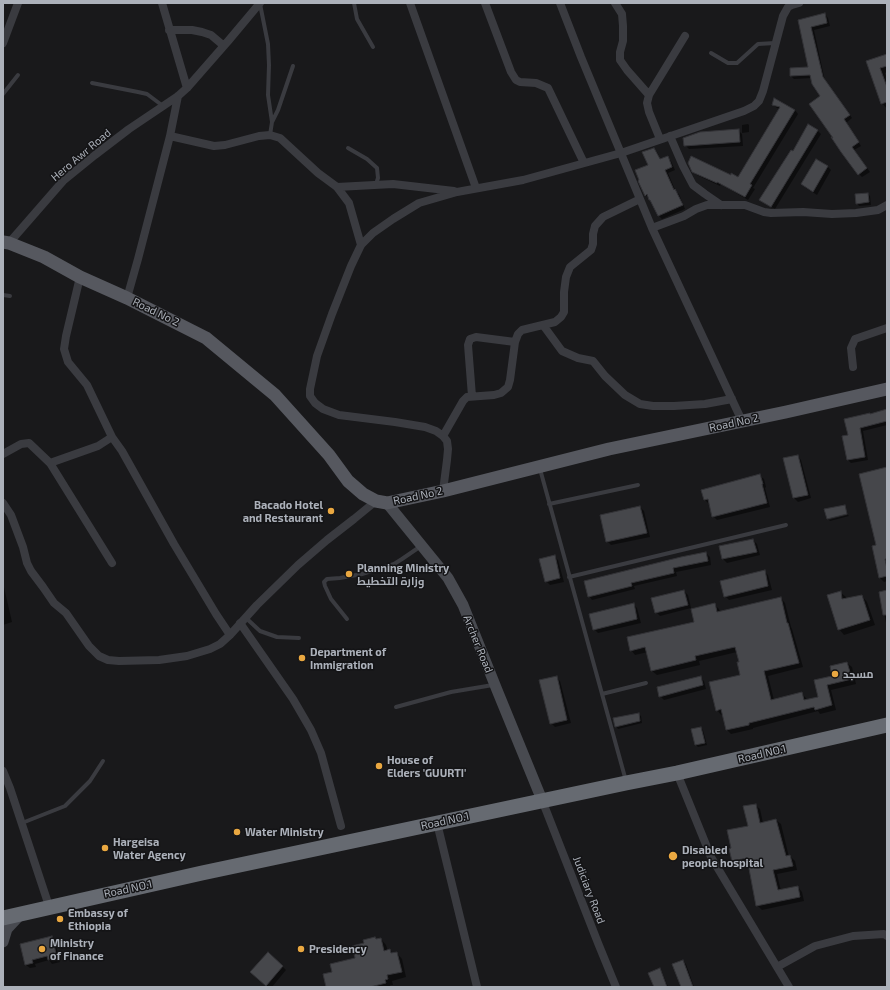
<!DOCTYPE html>
<html>
<head>
<meta charset="utf-8">
<style>
	body { margin:0 }
	#map { position:relative; width:890px; height:990px; overflow:hidden; background:#19191b; font-family:"Exo 2",sans-serif }
	canvas { display:block }
	.frame { position:absolute; inset:0; border:4px solid #acb1ba; pointer-events:none }
</style>
</head>
<body>
<div id="map">
<canvas width="890" height="990"></canvas>
<div class="frame"></div>
</div>
<script>
const c = document.querySelector('canvas').getContext('2d');
c.lineJoin = 'round';
function fill(path, color) { c.fillStyle = color; c.fill(path, 'evenodd'); }
const toPath = rows => new Path2D(rows.map(r => 'M' + r).join(''));
function strokePath(path, color, width, dash) { c.strokeStyle = color; c.lineWidth = width; c.lineCap = dash ? 'butt' : 'round'; c.setLineDash(dash || []); c.stroke(path); }
function write(font, color, halo, rows, align = 'center') {
  c.font = font + ' "Exo 2",Cairo,sans-serif'; c.lineWidth = 3; c.setLineDash([]); c.textBaseline = 'middle'; c.strokeStyle = halo; c.fillStyle = color; for (const [text, x, y, turn = 0] of rows) {
    c.save(); c.translate(x, y); c.rotate((+turn || 0) * Math.PI / 180); c.textAlign = isNaN(turn) ? turn : align; if (halo) c.strokeText(text, 0, 0); c.fillText(text, 0, 0); c.restore();
  }
}
fill(toPath([
	[825,14,828,18,830,26,814,30,825,81,852,118,846,123,861,146,854,150,870,172,862,177,859,174,822,96,812,78,794,79,791,76,809,68,799,20],
	[887,55,887,72,885,73,887,79,887,109,882,103,868,62],
	[773,105,795,110,798,114,753,188,755,189,748,200,721,184,720,186,697,175,693,171,738,178,780,109,777,108],
	[748,124,749,125,749,132,742,133,742,125],
	[809,126,818,131,821,134,775,209,764,203],
	[738,130,742,134,743,146,689,149,685,145],
	[654,149,657,152,661,160,667,157,671,161,675,170,668,173,676,192,679,194,685,209,662,219,659,216,652,202,646,195,649,165],
	[827,166,831,170,817,195,806,188,802,184],
	[868,194,870,196,871,205,859,206,857,203],
	[887,410,887,425,863,431,868,460,851,463,848,460,843,437,849,435],
	[798,456,801,460,811,498,798,502,794,498],
	[887,467,887,581,884,582,879,577,878,546],
	[760,476,764,479,766,487,765,488,770,507,717,520,713,516,710,503,709,504,705,500],
	[640,507,644,511,650,537,611,545,607,541],
	[848,515,849,516,830,521,829,520],
	[753,540,757,544,760,555,727,563,723,559,720,547],
	[706,553,710,557,711,565,676,572,677,576,634,586,635,589,592,600,589,596],
	[554,556,558,560,564,582,550,585,546,581],
	[764,571,768,575,772,590,729,600,725,596],
	[3,583,12,622,3,625],
	[684,591,688,595,691,608,660,616,656,612],
	[887,591,887,628,880,592],
	[840,592,846,597,846,599,862,596,867,602,875,625,844,635,839,629],
	[781,598,785,603,791,627,792,629,803,667,768,676,774,700,801,693,806,698,807,701,820,698,815,681,834,676,847,663,852,667,856,684,831,690,836,710,820,714,818,711,753,728,753,729,731,734,727,730,723,714,721,715,717,710,742,675,740,663,737,652,699,661,700,665,657,675,652,671,648,652,635,655,631,650,695,623,714,604,719,609,720,612],
	[633,604,637,608,641,623,598,633,594,629],
	[556,677,560,681,571,723,555,727,551,723],
	[700,677,704,681,706,689,664,700,660,696],
	[638,714,641,716,642,723,618,729,616,726],
	[701,728,703,730,707,745,698,747,696,745,692,730],
	[755,805,760,809,763,823,776,820,781,824,789,857,790,856,795,861,797,870,777,874,781,891,798,887,802,892,804,901,762,910,757,905,749,863,737,865,733,861,749,826],
	[51,937,55,941,60,962,52,964,49,960,35,964,36,967,30,968,26,965],
	[375,938,377,940,381,939,386,945,388,951,390,950,394,954,397,953,402,959,406,977,392,981,393,985,390,985,391,987,327,987,333,973,356,958,365,944],
	[683,961,686,964,694,987,682,987],
	[282,966,286,970,272,987,268,987,255,976],
	[659,970,662,972,668,987,655,987]
]), '#0007');
const building = toPath([
	[825,13,827,23,811,27,823,77,850,115,844,119,859,142,852,147,867,168,858,175,841,152,831,137,833,138,809,104,820,96,812,84,810,75,790,76,790,68,808,67,798,20,825,13],
	[887,54,887,66,880,68,887,87,887,102,881,104,866,61,887,54],
	[774,98,795,110,750,184,752,185,745,197,717,182,717,183,692,172,688,163,691,156,731,175,731,173,738,177,780,107,772,105,774,98],
	[808,124,818,130,771,207,759,200,791,150,793,151,808,124],
	[739,129,740,142,684,146,683,138,700,132,739,129],
	[654,148,660,159,668,156,672,167,665,170,674,190,675,189,683,205,658,216,650,200,649,200,647,194,645,196,638,181,639,180,635,170,648,165,642,152,654,148],
	[816,159,828,166,813,192,801,184,816,159],
	[868,193,869,202,856,204,855,194,868,193],
	[887,409,887,421,860,428,865,457,847,460,842,436,848,435,844,419,870,413,870,414,887,409],
	[798,455,808,495,793,498,783,458,798,455],
	[887,467,887,559,885,559,887,569,887,576,879,578,872,546,876,545,859,474,887,467],
	[760,474,763,484,762,484,767,503,712,517,708,499,704,500,701,490,760,474],
	[845,505,847,514,827,519,824,509,845,505],
	[640,506,647,533,606,542,600,515,640,506],
	[753,539,757,552,722,559,719,546,753,539],
	[706,552,708,561,673,568,674,573,631,583,632,586,588,597,584,581,681,557,706,552],
	[555,555,560,578,545,582,539,559,555,555],
	[765,570,768,586,724,597,720,581,765,570],
	[684,590,688,605,655,613,651,598,684,590],
	[887,590,887,615,883,615,879,592,887,590],
	[841,591,842,599,862,595,870,620,838,630,827,595,841,591],
	[781,597,787,623,788,623,799,663,764,671,771,700,802,692,804,700,818,697,814,680,832,676,830,666,847,662,852,679,827,685,832,705,815,710,814,707,749,723,749,725,726,730,721,709,716,711,709,682,740,675,737,662,739,662,735,647,695,656,696,660,651,671,645,647,630,651,627,637,694,622,691,609,715,603,717,612,781,597],
	[634,603,637,619,593,630,589,614,634,603],
	[557,676,567,720,550,724,539,680,557,676],
	[701,676,703,685,659,697,657,687,701,676],
	[639,713,640,721,615,727,613,718,639,713],
	[701,727,705,743,695,745,691,729,701,727],
	[756,804,760,823,776,819,786,856,790,855,793,866,773,870,778,890,798,886,800,897,756,906,747,858,732,861,729,849,731,848,727,830,748,826,743,806,756,804],
	[52,936,57,958,48,960,47,956,32,960,33,963,25,965,20,944,52,936],
	[375,937,376,939,381,938,384,951,390,949,391,953,397,952,402,972,387,975,388,979,385,980,386,983,370,987,326,987,323,974,332,972,330,964,355,958,352,946,364,943,363,940,375,937],
	[268,952,283,966,266,986,250,972,268,952],
	[683,960,693,987,681,987,672,964,683,960],
	[660,968,667,987,654,987,648,973,660,968]
]);
fill(building, '#46474b');
strokePath(building, '#333337', 1);
strokePath(toPath([
	[354,3,357,19,373,47],
	[260,4,268,44,269,65,268,95,272,122],
	[711,53,728,63,737,63,747,54,758,44,775,43],
	[92,83,138,92,147,94,163,106],
	[3,94,18,75],
	[270,135,272,122,278,110,293,66],
	[348,148,367,159,377,168,378,178,376,184],
	[3,295,10,296],
	[540,469,626,781],
	[549,504,638,485],
	[569,577,786,525],
	[246,618,260,631,277,637,299,638],
	[347,619,331,599,325,586,324,582,327,579,340,578,362,574,394,564,402,559,421,546],
	[602,694,646,683],
	[396,707,451,692,493,685],
	[22,823,65,806,90,781,103,761]
]), '#3a3b40', 4);
strokePath(toPath([
	[162,3,187,88],
	[410,3,476,188],
	[485,3,511,72,516,80,520,82,536,83,548,88,584,163],
	[560,3,581,57,652,228,742,421],
	[615,3,622,14,623,26,623,41,620,52,620,60,627,70,649,95],
	[169,30,192,30,202,32,211,35,224,46],
	[3,43,18,3],
	[170,136,214,146,225,145,259,136,270,135,280,138,318,173,337,187,349,203,361,245],
	[670,136,683,166,693,185,705,194,721,205],
	[660,139,649,112,647,103,649,95,685,36],
	[337,187,393,184,454,191],
	[652,228,684,216,696,209,707,205,745,205,764,212,771,213,803,212,832,214,856,213,878,210,887,205],
	[9,243,63,181,95,155,129,129,178,96,187,88,229,40,260,3],
	[80,277,66,336,64,349,68,362,87,385,112,437,122,451,174,544,216,614,230,635],
	[127,298,138,259,170,136,178,96],
	[543,325,562,351,578,358,593,361,605,376,625,395,640,404,653,406,674,406,705,404,732,399],
	[853,367,851,348,855,339,887,328],
	[472,396,468,345,470,339,476,337,515,342],
	[443,436,463,401,467,397,494,395,501,393,508,387,510,380,515,342,518,334,522,330,555,322,561,317,564,312,564,292,566,277,570,267,591,250,593,244,593,234,595,226,603,217,640,199],
	[3,454,21,444,29,443,50,463,112,563],
	[50,463,98,446,112,437],
	[443,491,447,460,448,449,447,441,443,436,436,431,425,427,395,422,339,415,323,409,315,403,310,396,310,389,317,356,332,314,351,266,361,245,373,233,393,219,419,203,457,192,523,180,621,153,744,111,754,106,759,101,763,91,783,16,788,7,792,5,799,3],
	[3,503,11,515,23,547,27,563,31,571,43,587,54,603,66,613,89,646,99,656,108,660,119,661,159,660,187,656,210,649,220,644,230,635,257,605,298,565,327,540,354,519,376,501],
	[240,623,293,699,311,730,321,753,341,826],
	[3,771,10,788,49,906],
	[677,773,711,857,789,987],
	[542,800,598,943,616,987],
	[437,823,477,987],
	[777,967,815,946,853,936,884,934,887,936]
]), '#3a3b40', 8);
strokePath(toPath([
	[387,503,448,578,463,605,497,690,542,800],
	[3,942,7,929,21,914]
]), '#484a50', 11);
strokePath(toPath([
	[3,242,9,243,44,257,80,277,127,298,206,338,275,395,329,455,348,481,363,494,376,501,387,503,443,491,609,449,786,412,887,389]
]), '#56585f', 13);
strokePath(toPath([
	[3,918,202,873,626,783,677,773,887,725]
]), '#666a71', 15);
for (const [x, y, r, color] of [
	[331,511,4,"#eaa841"],
	[349,574,4,"#eaa841"],
	[302,658,4,"#eaa841"],
	[835,674,4,"#eaa841"],
	[379,766,4,"#eaa841"],
	[237,832,4,"#eaa841"],
	[105,848,4,"#eaa841"],
	[673,856,5,"#eaa841"],
	[60,919,4,"#eaa841"],
	[42,949,4,"#eaa841"],
	[301,949,4,"#eaa841"]
]) { const dot = new Path2D(); dot.arc(x, y, r, 0, 2 * Math.PI); c.fillStyle = color; c.fill(dot); strokePath(dot, '#141416', 1.5); }
write('11px', '#acb1ba', '#141416', [
	["Hero Awr Road",81,155,-40],
	["Road No 2",156,312,26],
	["Road No 2",734,423,-12],
	["Road No 2",418,496,-12],
	["Archer Road",478,644,68],
	["Road NO.1",762,754,-13],
	["Road NO.1",445,821,-12],
	["Road NO.1",128,889,-12],
	["Judiciary Road",589,890,69]
]);
write('bold 11px', '#acb1ba', '#141416', [
	["Bacado Hotel",323,505,"right"],
	["and Restaurant",323,518,"right"],
	["Planning Ministry",357,568],
	["وزارة التخطيط",357,581],
	["Department of",310,652],
	["Immigration",310,665],
	["مسجد",843,674],
	["House of",387,760],
	["Elders 'GUURTI'",387,773],
	["Water Ministry",245,832],
	["Hargeisa",113,842],
	["Water Agency",113,855],
	["Disabled",682,850],
	["people hospital",682,863],
	["Embassy of",68,913],
	["Ethiopia",68,926],
	["Ministry",50,943],
	["of Finance",50,956],
	["Presidency",309,949]
], 'left');
</script>
</body>
</html>
